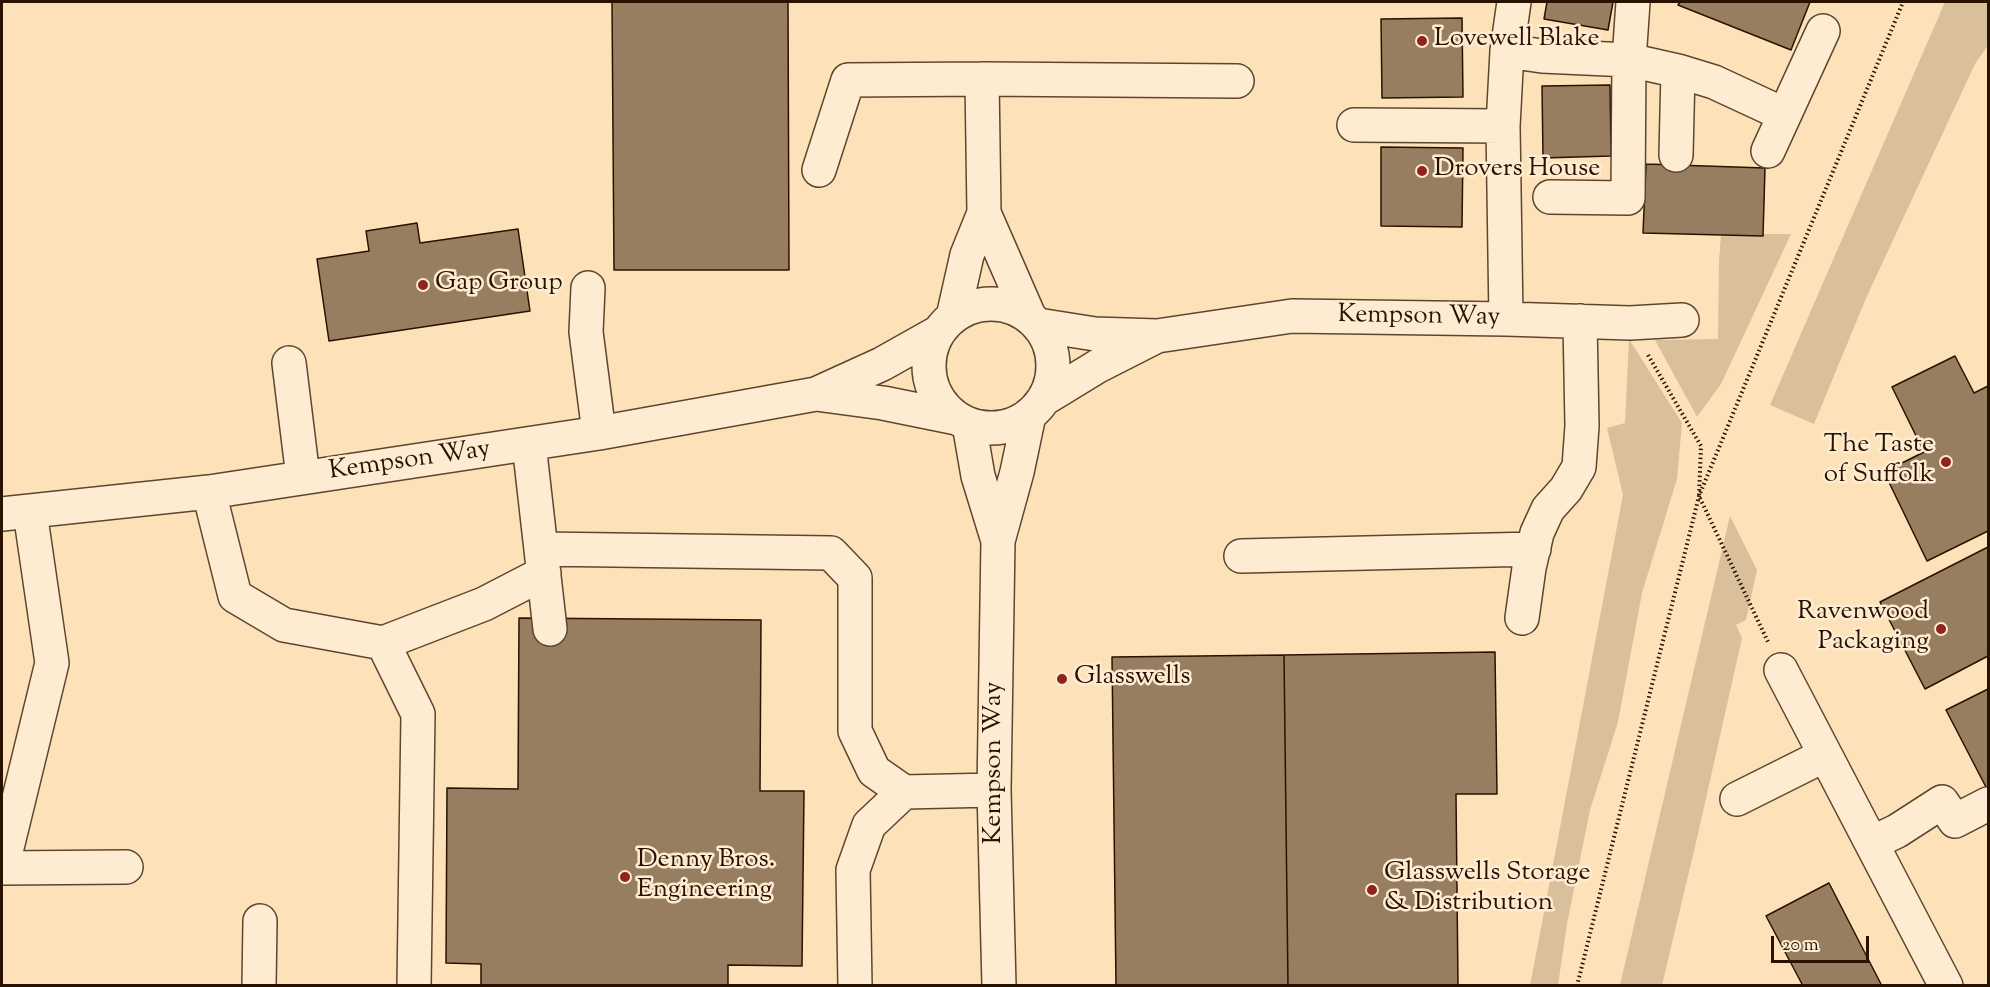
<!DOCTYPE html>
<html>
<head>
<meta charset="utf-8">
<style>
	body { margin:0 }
	#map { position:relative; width:1990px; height:987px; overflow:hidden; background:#fde2b9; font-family:"Sorts Mill Goudy",serif }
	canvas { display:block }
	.frame { position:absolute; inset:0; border:3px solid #291200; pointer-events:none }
	.scale { position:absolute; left:1771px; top:936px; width:98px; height:27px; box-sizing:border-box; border:3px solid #291200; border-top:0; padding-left:8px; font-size:18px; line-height:21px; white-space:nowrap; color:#291200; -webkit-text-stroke:4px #feecd2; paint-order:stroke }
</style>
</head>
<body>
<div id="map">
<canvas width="1990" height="987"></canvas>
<div class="frame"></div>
<div class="scale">20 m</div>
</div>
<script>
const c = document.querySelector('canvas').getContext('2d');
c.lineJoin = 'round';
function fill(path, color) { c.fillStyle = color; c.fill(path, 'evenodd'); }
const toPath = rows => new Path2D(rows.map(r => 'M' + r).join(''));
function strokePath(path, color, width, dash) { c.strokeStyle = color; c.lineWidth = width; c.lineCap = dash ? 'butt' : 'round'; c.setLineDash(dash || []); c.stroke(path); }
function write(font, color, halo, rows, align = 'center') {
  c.font = font + ' "Sorts Mill Goudy",serif'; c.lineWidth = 5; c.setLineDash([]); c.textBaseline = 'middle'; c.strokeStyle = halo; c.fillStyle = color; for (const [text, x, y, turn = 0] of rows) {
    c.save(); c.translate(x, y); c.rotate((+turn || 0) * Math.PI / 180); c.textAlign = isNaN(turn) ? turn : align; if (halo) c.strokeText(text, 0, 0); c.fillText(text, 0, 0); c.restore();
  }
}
fill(toPath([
	[1945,2,1988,2,1988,45,1975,64,1867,296,1814,424,1770,405],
	[1721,234,1791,234,1721,384,1697,417,1655,340,1718,339,1719,261],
	[1629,339,1682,423,1677,479,1642,593,1618,722,1590,810,1567,924,1558,985,1530,986,1623,495,1607,428,1625,423],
	[1730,516,1757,570,1746,620,1736,625,1742,638,1698,834,1662,985,1620,985]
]), '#d9bf9a');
const building = toPath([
	[612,2,788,2,789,270,614,270,612,2],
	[1547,2,1613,2,1608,30,1544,19,1547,2],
	[1680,2,1810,2,1791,50,1678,5,1680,2],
	[1462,18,1463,97,1382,98,1381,19,1462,18],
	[1610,85,1611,156,1543,158,1542,86,1610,85],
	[1381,147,1463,148,1462,227,1381,226,1381,147],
	[1646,164,1765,168,1763,236,1643,233,1646,164],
	[417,223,420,243,518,229,530,311,329,341,317,259,369,251,366,231,417,223],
	[1955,356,1974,393,1988,386,1988,531,1927,561,1884,472,1924,452,1892,387,1955,356],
	[1988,547,1988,656,1925,689,1880,602,1988,547],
	[519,618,761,620,760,791,804,791,802,966,728,965,728,986,481,986,481,964,446,963,447,788,518,789,519,618],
	[1495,652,1497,794,1456,794,1458,986,1288,986,1284,655,1495,652],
	[1284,655,1288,986,1116,986,1112,657,1284,655],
	[1988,689,1988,791,1946,710,1988,689],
	[1829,883,1882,986,1803,986,1766,916,1829,883]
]);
fill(building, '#977e60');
strokePath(building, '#291200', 1.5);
const minor = toPath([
	[1507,51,1542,56,1629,60,1678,71,1714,82,1783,114],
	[1354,125,1503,126],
	[1768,151,1823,31],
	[1676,155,1678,71],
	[819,170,848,80,982,79],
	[1550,197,1628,198,1629,60,1633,2],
	[588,288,586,332,599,433],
	'929 366a62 62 0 1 1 124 0a62 62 0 1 1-124 0Z',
	[1029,316,984,213,982,79,1237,81],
	[953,317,967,255,984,213],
	[1506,319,1503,126,1507,51,1514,2],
	[1038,325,1095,334,1157,336,1292,316,1506,319,1630,323,1682,320],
	[289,363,303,477],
	[816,394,883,403,957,418],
	[1044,399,1098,366,1155,337],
	[969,424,978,476,998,541],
	[529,444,550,629],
	[209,492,235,596,284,625,383,643,418,714,414,986],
	[2,514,209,492,599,433,816,394,882,364,939,332],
	[541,549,831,553,855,578,855,731,874,771,904,792,994,790],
	[1241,556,1534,549],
	[1522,618,1529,568,1537,533,1548,509,1566,489,1579,467,1582,426,1580,321],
	[383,643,484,604,544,573],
	[1781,670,1946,986],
	[1737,799,1825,755],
	[1872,843,1897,831,1942,802,1955,821,1988,804],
	[2,868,52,663,30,512],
	[2,868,126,867],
	[259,986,260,921],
	[855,986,853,870,869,825,904,792],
	[999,986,994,790,998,541,1017,472,1029,415]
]);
strokePath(minor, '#5e462e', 36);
strokePath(toPath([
	[1648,355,1701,446,1699,496,1768,642],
	[1577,986,1699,496,1903,2]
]), '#291200', 4, [1.5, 3]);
strokePath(minor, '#feecd2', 33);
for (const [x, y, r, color] of [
	[1422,41,6,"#8f2418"],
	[1422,171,6,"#8f2418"],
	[423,285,6,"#8f2418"],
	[1946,462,6,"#8f2418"],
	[1941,629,6,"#8f2418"],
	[1062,679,6,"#8f2418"],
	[625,877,6,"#8f2418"],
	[1372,890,6,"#8f2418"]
]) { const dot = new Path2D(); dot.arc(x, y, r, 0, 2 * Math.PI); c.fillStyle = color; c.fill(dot); strokePath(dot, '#feecd2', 2); }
write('26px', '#291200', '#feecd2', [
	["Lovewell Blake",1434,41],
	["Drovers House",1434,171],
	["Gap Group",435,285],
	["The Taste",1934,447,"right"],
	["of Suffolk",1934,477,"right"],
	["Ravenwood",1929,614,"right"],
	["Packaging",1929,644,"right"],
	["Glasswells",1074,679],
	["Denny Bros.",637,862],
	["Engineering",637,892],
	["Glasswells Storage",1384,875],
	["& Distribution",1384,905]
], 'left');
write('26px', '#291200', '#feecd2', [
	["Kempson Way",1419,318,1],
	["Kempson Way",410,462,-8],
	["Kempson Way",996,763,-90]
]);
</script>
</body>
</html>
